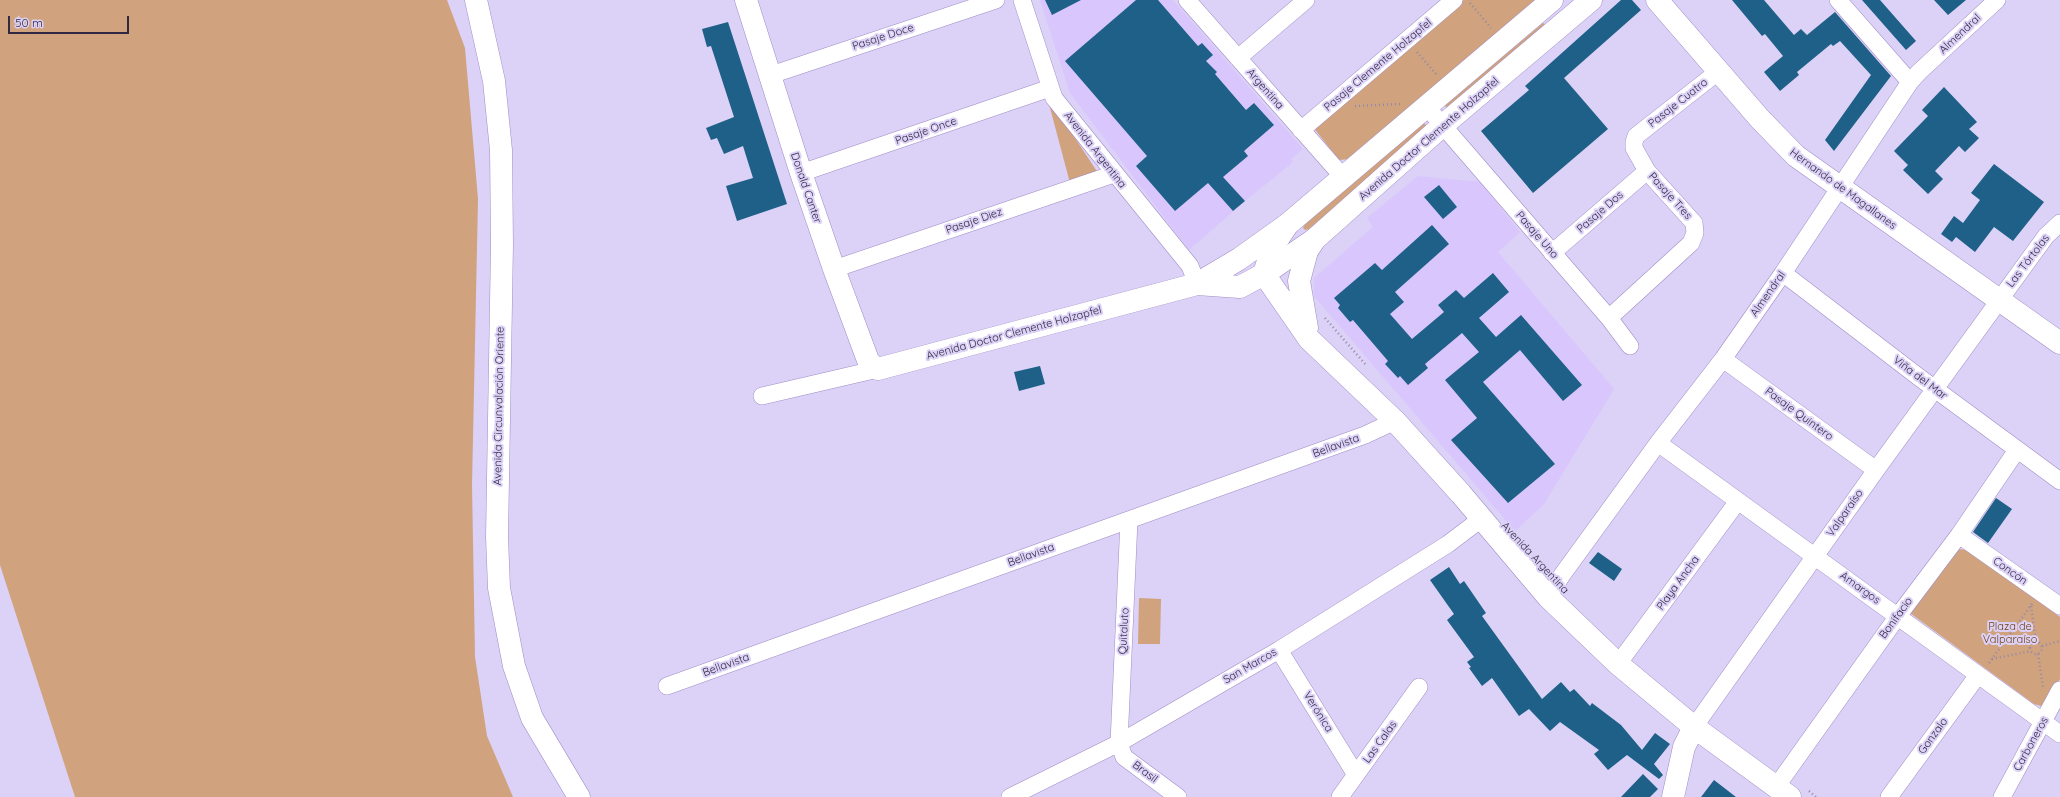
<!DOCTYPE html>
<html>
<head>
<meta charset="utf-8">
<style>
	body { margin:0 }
	#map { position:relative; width:2060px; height:797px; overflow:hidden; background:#dcd1f6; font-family:Quicksand,sans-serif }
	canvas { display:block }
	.scale { position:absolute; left:8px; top:16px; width:121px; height:18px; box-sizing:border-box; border:2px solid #312941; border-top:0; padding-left:5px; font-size:12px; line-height:14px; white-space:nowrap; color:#312941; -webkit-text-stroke:3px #dcd1f6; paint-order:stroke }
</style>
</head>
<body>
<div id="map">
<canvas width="2060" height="797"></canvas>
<div class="scale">50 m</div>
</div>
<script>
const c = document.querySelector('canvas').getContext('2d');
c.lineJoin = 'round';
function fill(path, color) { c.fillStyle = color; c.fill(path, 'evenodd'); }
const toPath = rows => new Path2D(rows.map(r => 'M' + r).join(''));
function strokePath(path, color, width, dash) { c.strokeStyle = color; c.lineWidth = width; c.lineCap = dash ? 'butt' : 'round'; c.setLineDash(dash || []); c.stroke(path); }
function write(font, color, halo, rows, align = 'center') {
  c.font = font + ' Quicksand,sans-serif'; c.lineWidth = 4; c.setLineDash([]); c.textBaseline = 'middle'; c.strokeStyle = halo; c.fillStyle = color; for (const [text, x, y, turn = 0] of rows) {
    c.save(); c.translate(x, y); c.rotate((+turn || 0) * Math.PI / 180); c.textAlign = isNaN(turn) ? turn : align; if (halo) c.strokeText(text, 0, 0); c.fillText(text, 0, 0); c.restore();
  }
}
fill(toPath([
	[1040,0,1173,0,1303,149,1291,159,1293,162,1245,201,1189,250,1070,93],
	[1418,176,1480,182,1520,232,1498,252,1614,389,1544,504,1515,531,1314,296,1314,278,1373,227,1367,218]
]), '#d8c6fd');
fill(toPath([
	[0,0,447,0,465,48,478,199,472,485,475,657,487,736,513,797,75,797,0,565],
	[1461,0,1534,0,1537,3,1350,159,1339,160,1313,127],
	[1543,23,1546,25,1448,109,1445,106,1446,104],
	[1052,103,1098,173,1070,183,1049,104],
	[1424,123,1427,126,1425,129,1309,229,1305,230,1303,228,1305,224],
	[1956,549,1970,550,2060,617,2060,679,2045,707,2034,704,1910,613],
	[1139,598,1161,599,1160,644,1138,644]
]), '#d0a27e');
fill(toPath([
	[1045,0,1081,0,1052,15],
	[1136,0,1158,0,1198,46,1202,43,1213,55,1206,61,1217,72,1215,74,1246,110,1254,103,1274,125,1244,151,1248,156,1223,177,1245,201,1233,211,1208,183,1175,211,1136,166,1147,156,1065,61],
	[1621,0,1632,0,1641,10,1564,78,1608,129,1533,193,1481,131,1529,90,1525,86],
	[1732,0,1764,0,1794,35,1801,29,1807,35,1835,12,1891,76,1834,151,1825,140,1871,75,1840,41,1833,46,1831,44,1797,72,1799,75,1780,91,1764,72,1783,56,1765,34,1762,36],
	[1862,0,1880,0,1916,41,1906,50],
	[1934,0,1966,0,1948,15],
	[728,22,787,204,737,221,726,186,753,178,743,146,724,154,717,138,711,140,706,128,734,117,711,46,707,47,702,29],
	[1944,87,1977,122,1969,129,1979,138,1965,152,1959,146,1935,171,1943,179,1928,194,1903,170,1908,165,1894,151,1928,116,1922,110],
	[1994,164,2044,202,2013,241,1994,227,1975,252,1956,237,1952,242,1941,234,1954,216,1963,223,1980,200,1971,193],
	[1439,185,1457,207,1443,219,1424,197],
	[1432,225,1449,244,1395,292,1404,302,1390,314,1412,339,1444,312,1438,305,1456,290,1464,298,1493,273,1509,292,1479,318,1496,337,1521,315,1582,385,1563,401,1520,350,1483,382,1555,464,1508,503,1451,440,1477,418,1445,380,1479,352,1462,333,1425,364,1428,368,1408,385,1400,376,1398,378,1385,364,1388,361,1353,320,1350,322,1338,308,1340,305,1334,298,1375,263,1382,270],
	[1040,366,1045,384,1019,391,1014,372],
	[1996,498,2012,509,1988,543,1973,532],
	[1598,552,1622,569,1614,581,1589,563],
	[1449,567,1460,584,1464,581,1486,613,1482,616,1542,699,1561,682,1570,692,1574,689,1590,706,1592,703,1621,725,1642,750,1655,733,1670,744,1654,764,1663,775,1659,779,1627,755,1608,770,1594,754,1599,750,1560,722,1550,731,1529,709,1519,716,1492,678,1482,686,1469,668,1471,667,1467,662,1474,657,1447,620,1454,614,1430,580],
	[1643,774,1658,789,1650,797,1621,797],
	[1714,780,1736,797,1701,797]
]), '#1e6087');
const street = toPath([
	[1022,0,1054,98,1190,266,1197,284],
	[1187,0,1343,177],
	[1838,0,1910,82],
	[1238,58,1306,0],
	[771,75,996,0],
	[1426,106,1609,318,1630,346],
	[1301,130,1454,0],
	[801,173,1050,88],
	[1552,253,1647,171],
	[834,269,1114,174],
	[1783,273,1920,378,2060,481],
	[1609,318,1691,243,1695,233,1694,223,1647,171,1634,148,1634,142,1636,136,1719,71],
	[1723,359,1876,470],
	[762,396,878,369],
	[1658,443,2060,734],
	[1129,520,1119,743,1124,757,1178,797],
	[1959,535,2060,606],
	[1548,597,1562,575,1658,443,1723,359,1783,273,1910,82,1919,72,1997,0],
	[1279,650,1356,775],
	[1618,664,1738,501],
	[667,686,1365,435,1395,421],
	[1694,727,1876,470,2046,236,2060,223],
	[1776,787,1898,616,1959,535,2017,450],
	[1010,797,1119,743,1279,650,1448,544,1481,519],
	[1340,797,1419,687],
	[1889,797,1978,675],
	[2002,797,2060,690]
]);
const secondary = toPath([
	[476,0,494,81,501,150,502,244,497,537,499,588,514,666,532,718,579,797],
	[746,0,801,173,834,269,869,363,878,369,1197,284,1240,287,1264,274,1315,239],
	[1657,0,1760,119,1796,156,2060,343],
	[1197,284,1239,259,1288,224],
	[1694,727,1790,797]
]);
const primary = toPath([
	[1552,0,1288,224,1272,248,1264,274,1309,339,1395,421,1461,494,1548,597,1618,664,1694,727,1684,747,1673,797],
	[1307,328,1299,281,1307,251,1315,239,1442,126,1591,0]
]);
strokePath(street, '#a08dc7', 18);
strokePath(secondary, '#a08dc7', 23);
strokePath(primary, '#a08dc7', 23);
strokePath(toPath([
	[1470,3,1491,28],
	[1417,52,1436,74],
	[1355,106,1400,104],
	[1325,318,1366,365],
	[2031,606,2036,642],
	'2030 648a6 6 0 1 1 12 0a6 6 0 1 1-12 0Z',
	[2042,646,2060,641],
	[2038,654,2043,687],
	[1992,659,2031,651],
	[1989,663,2032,604],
	[1809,791,1816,797]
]), '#9389a8', 2.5, [1, 3]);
strokePath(street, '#fff', 17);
strokePath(secondary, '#fff', 22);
strokePath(primary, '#fff', 22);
write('11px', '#312941', '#dcd1f6', [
	["Almendral",1960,34,-43],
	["Pasaje Doce",883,37,-18],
	["Pasaje Clemente Holzapfel",1378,65,-40],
	["Argentina",1265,89,49],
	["Pasaje Cuatro",1678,103,-38],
	["Pasaje Once",926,131,-19],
	["Avenida Doctor Clemente Holzapfel",1429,139,-41],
	["Avenida Argentina",1095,150,52],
	["Donald Canter",806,188,71],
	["Hernando de Magallanes",1843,189,36],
	["Pasaje Tres",1670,196,48],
	["Pasaje Dos",1600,212,-41],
	["Pasaje Diez",974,221,-19],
	["Pasaje Uno",1537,235,49],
	["Las Tórtolas",2028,261,-53],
	["Almendral",1768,294,-55],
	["Avenida Doctor Clemente Holzapfel",1014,333,-15],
	["Viña del Mar",1920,378,37],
	["Avenida Circunvalación Oriente",499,406,-89],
	["Pasaje Quintero",1799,414,36],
	["Bellavista",1336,446,-20],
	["Valparaíso",1845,513,-55],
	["Bellavista",1031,555,-20],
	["Avenida Argentina",1535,558,47],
	["Concón",2010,571,35],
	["Playa Ancha",1678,583,-54],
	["Amargos",1860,588,36],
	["Bonifacio",1896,618,-54],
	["Quitaluto",1124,631,-87],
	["Bellavista",726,665,-20],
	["San Marcos",1250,666,-30],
	["Verónica",1318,712,58],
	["Gonzalo",1933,736,-54],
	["Las Calas",1380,742,-54],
	["Carboneros",2031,744,-61],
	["Brasil",1145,772,37]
]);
write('11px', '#704115', '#dcd1f6', [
	["Plaza de",2010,627],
	["Valparaíso",2010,640]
]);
</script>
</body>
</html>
